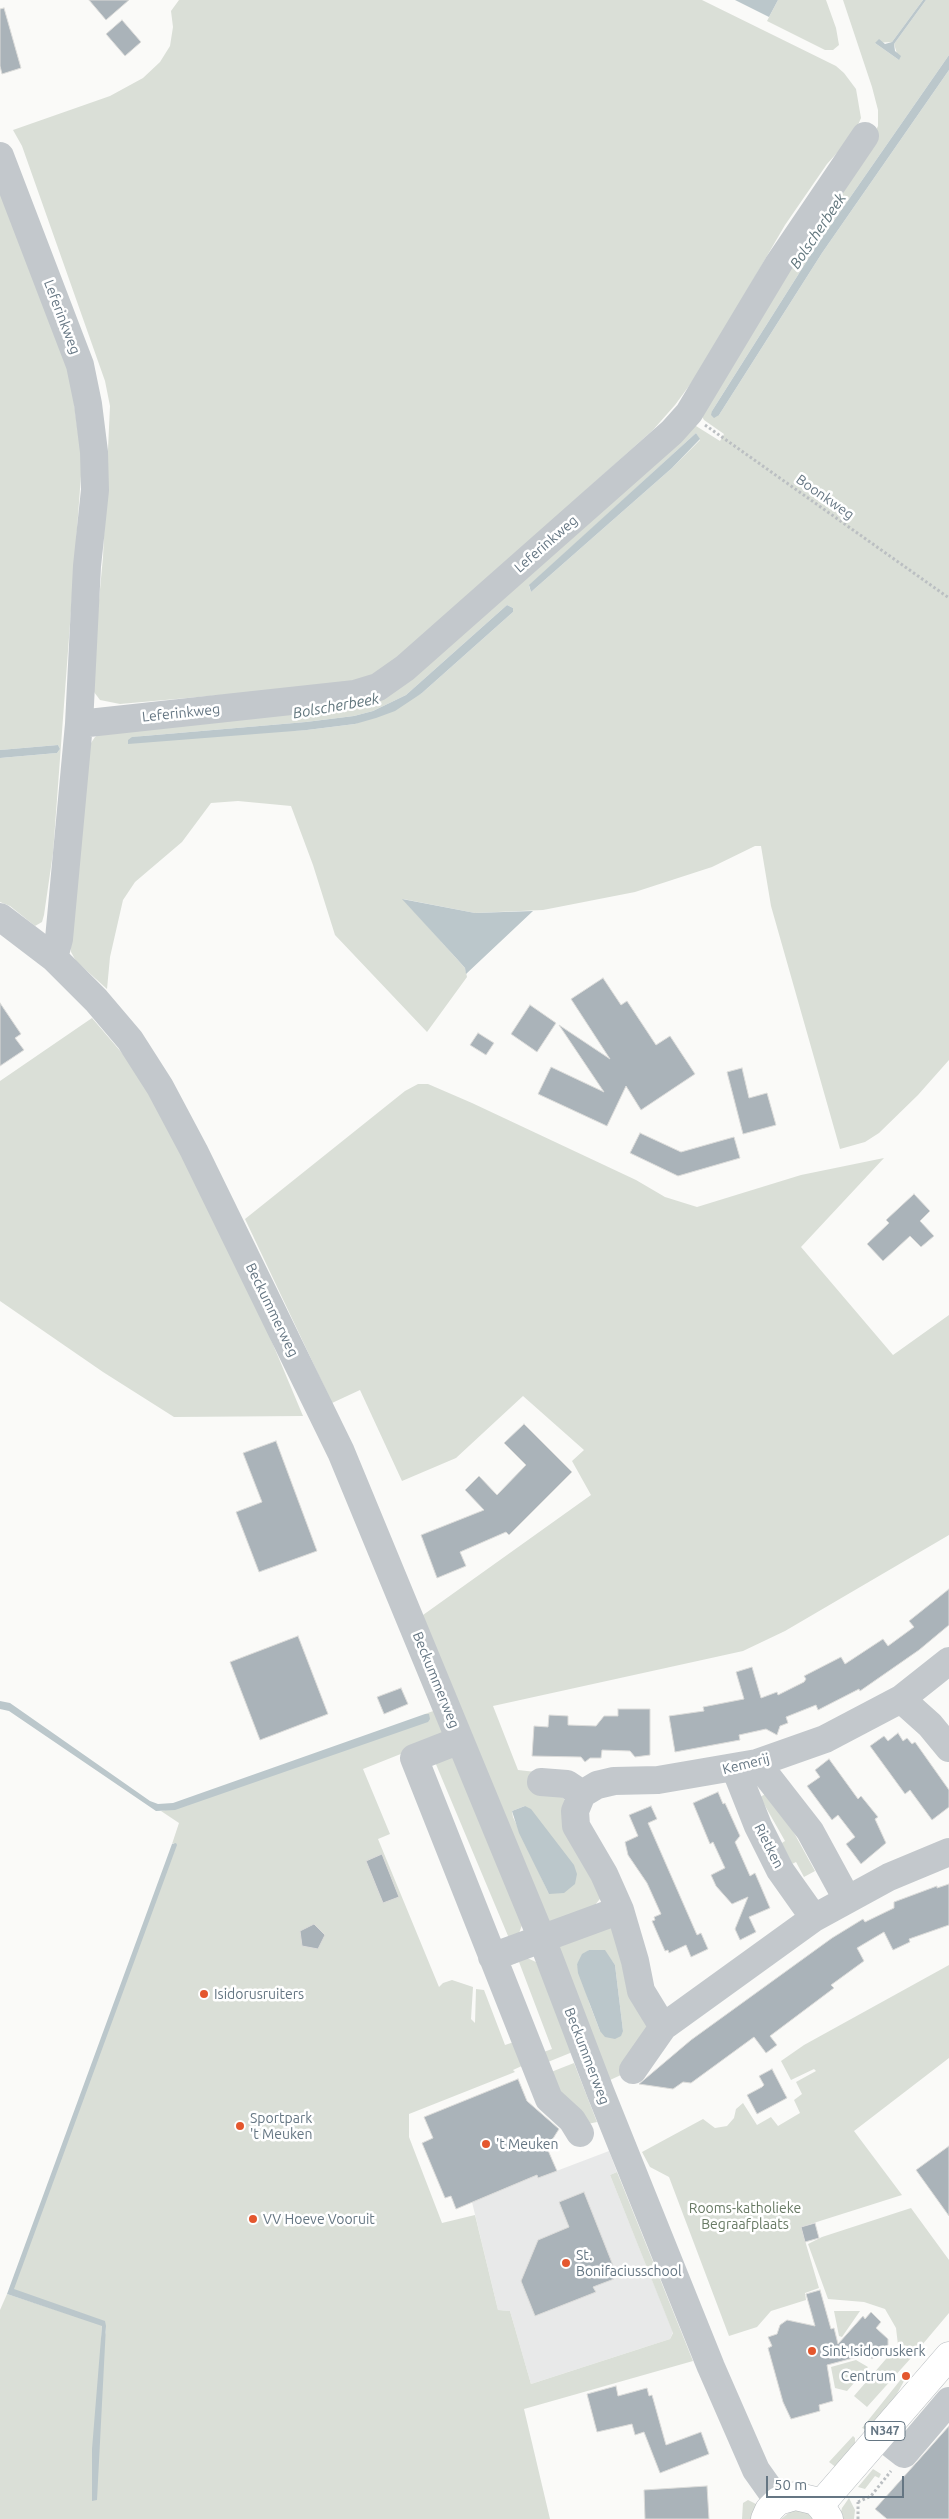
<!DOCTYPE html>
<html>
<head>
<meta charset="utf-8">
<style>
	body { margin:0 }
	#map { position:relative; width:949px; height:2519px; overflow:hidden; background:#fafaf8; font-family:Ubuntu,sans-serif }
	canvas { display:block }
	.scale { position:absolute; left:766px; top:2476px; width:138px; height:22px; box-sizing:border-box; border:2px solid #657683; border-top:0; padding-left:6px; font-size:15px; line-height:18px; white-space:nowrap; color:#657683; -webkit-text-stroke:4px #fff; paint-order:stroke }
</style>
</head>
<body>
<div id="map">
<canvas width="949" height="2519"></canvas>
<div class="scale">50 m</div>
</div>
<script>
const c = document.querySelector('canvas').getContext('2d');
c.lineJoin = 'round';
function fill(path, color) { c.fillStyle = color; c.fill(path, 'evenodd'); }
const toPath = rows => new Path2D(rows.map(r => 'M' + r).join(''));
function strokePath(path, color, width, dash) { c.strokeStyle = color; c.lineWidth = width; c.lineCap = dash ? 'butt' : 'round'; c.setLineDash(dash || []); c.stroke(path); }
function write(font, color, halo, rows, align = 'center') {
  c.font = font + ' Ubuntu,sans-serif'; c.lineWidth = 5; c.setLineDash([]); c.textBaseline = 'middle'; c.strokeStyle = halo; c.fillStyle = color; for (const [text, x, y, turn = 0] of rows) {
    c.save(); c.translate(x, y); c.rotate((+turn || 0) * Math.PI / 180); c.textAlign = isNaN(turn) ? turn : align; if (halo) c.strokeText(text, 0, 0); c.fillText(text, 0, 0); c.restore();
  }
}
fill(toPath([
	[609,2151,617,2172,610,2175,673,2332,670,2339,531,2384,510,2311,498,2310,472,2202,537,2175,538,2178]
]), '#e8e9e9');
fill(toPath([
	[179,0,702,0,836,66,844,73,856,89,861,118,854,134,827,164,785,225,700,371,675,405,653,430,403,654,379,672,356,683,120,704,100,700,94,692,95,643,103,557,110,406,105,381,22,146,13,130,110,96,143,78,160,62,170,46,173,27,171,11],
	[778,0,826,0,836,28,839,45,833,50,825,50,767,21],
	[843,0,923,0,892,42,875,43,899,60,894,44,926,0,949,0,949,55,815,248,712,411,719,415,822,253,949,70,949,1060,918,1095,879,1133,865,1142,840,1149,771,906,761,846,755,846,712,867,635,892,543,910,475,913,403,899,465,968,467,977,427,1032,335,935,313,865,291,806,238,801,211,803,182,842,135,882,123,900,110,957,107,989,76,961,71,952,69,935,87,749,95,737,107,729,364,701,688,426,696,426,720,441,724,434,704,420,700,413,869,145,878,126,878,110,872,87],
	[696,433,700,440,672,468,531,592,529,586],
	[507,605,513,608,513,612,422,693,355,724,307,730,132,737,306,722,354,716,373,711,406,695],
	[0,187,68,358,82,462,53,853,44,915,42,922,35,926,10,906,0,902,0,758,57,753,60,749,58,745,0,750],
	[92,1018,134,1067,152,1096,233,1249,303,1416,174,1417,103,1372,0,1301,0,1081],
	[418,1084,428,1084,472,1103,636,1180,665,1197,697,1207,801,1175,884,1158,801,1247,893,1355,949,1315,949,1535,785,1631,743,1651,493,1706,518,1770,536,1772,566,1801,603,1895,591,1910,561,1924,545,1922,416,1620,591,1495,572,1461,584,1450,523,1396,456,1458,402,1481,360,1390,332,1403,245,1219,405,1091],
	[525,1806,549,1894,513,1817,512,1811],
	[436,1710,445,1730,441,1738,363,1769,390,1834,378,1839,439,1987,443,1983,452,1980,473,1987,471,2019,475,2023,476,1989,484,1990,505,2045,517,2041,524,2065,513,2070,515,2072,409,2114,409,2137,442,2223,475,2215,498,2310,510,2311,531,2384,670,2339,673,2333,610,2175,617,2172,693,2361,524,2409,550,2519,0,2519,0,2310,7,2294,102,2325,101,2345,106,2332,106,2326,10,2292,174,1843,172,1844,179,1823,161,1811,188,1805,190,1801,429,1714,425,1714],
	[451,1752,522,1925,518,1936,511,1943,435,1762],
	[771,1791,815,1871,804,1877,796,1862,788,1866,777,1846,785,1841,760,1797],
	[612,1925,649,2025,621,2075,610,2080,557,1949,565,1938],
	[589,1950,604,1950,615,1965,623,2031,600,2031,590,2005,577,1964],
	[525,1957,536,1962,575,2051,543,2064,538,2054,552,2049,519,1962,504,1968],
	[949,1965,949,2058,854,2131,902,2195,801,2227,819,2288,805,2293,806,2300,771,2311,757,2327,729,2336,669,2177,650,2167,642,2152,703,2119,715,2128,727,2126,734,2118,736,2109,743,2103,757,2125,771,2117,778,2126,800,2113,794,2100,802,2094,796,2082,816,2071,814,2069,791,2080,781,2061,804,2045],
	[574,2063,597,2122,583,2125,546,2074],
	[911,2208,949,2260,949,2313,911,2358,867,2407,854,2396,898,2345,896,2328,885,2309,864,2302,828,2299,808,2244,822,2237],
	[834,2311,860,2311,842,2337,839,2336],
	[856,2360,868,2367,847,2391,835,2388,831,2367],
	[902,2378,904,2381,886,2414,867,2430,862,2428],
	[853,2436,855,2438,855,2447,837,2468,829,2462],
	[873,2469,881,2474,879,2478,875,2476,865,2489,858,2487],
	[849,2498,855,2510,854,2519,839,2519,842,2508],
	[748,2500,756,2504,756,2519,742,2519,743,2503],
	[800,2510,809,2514,813,2519,781,2519,791,2511]
]), '#dadfd7');
fill(toPath([
	[735,0,778,0,769,17],
	[923,0,926,0,894,44,895,51,901,56,899,60,875,43,879,39,885,44,892,42],
	[949,55,949,70,822,253,719,415,714,418,711,415,712,411,815,248],
	[696,433,700,439,672,468,531,592,529,585],
	[507,605,513,608,513,612,422,693,395,711,376,718,355,724,307,730,128,744,128,740,132,737,306,722,354,716,373,711,406,695],
	[58,745,60,749,57,753,0,758,0,750],
	[402,899,475,913,533,911,466,974,465,968,457,959],
	[0,1701,10,1703,150,1801,158,1804,173,1803,425,1714,429,1714,430,1719,428,1722,175,1810,156,1811,9,1711,0,1709],
	[525,1806,531,1809,574,1865,577,1874,575,1884,564,1893,549,1894,519,1833,512,1811],
	[176,1843,177,1845,14,2289,105,2321,106,2326,97,2500,92,2501,92,2449,102,2326,7,2294,172,1844],
	[589,1950,605,1950,615,1965,623,2031,621,2036,615,2039,605,2037,600,2031,578,1973,577,1964,582,1954]
]), '#bbc7cb');
const building = toPath([
	[89,0,129,0,106,20,89,0],
	[4,8,21,68,2,74,0,66,0,9,4,8],
	[122,20,141,42,125,56,106,34,122,20],
	[603,978,621,1005,627,1001,656,1045,670,1036,695,1074,641,1110,626,1086,607,1126,538,1094,551,1067,604,1092,559,1025,610,1059,571,999,603,978],
	[0,1003,21,1034,15,1038,24,1050,0,1066,0,1003],
	[530,1005,556,1023,537,1052,511,1034,530,1005],
	[478,1033,494,1043,486,1055,470,1045,478,1033],
	[742,1068,749,1098,767,1093,776,1125,743,1134,727,1072,742,1068],
	[640,1133,681,1152,734,1137,740,1158,678,1176,630,1153,640,1133],
	[914,1194,930,1211,920,1221,934,1236,921,1247,910,1236,883,1261,867,1244,889,1223,886,1220,914,1194],
	[524,1424,572,1472,509,1535,506,1532,460,1552,466,1566,437,1578,421,1535,484,1510,465,1490,479,1476,497,1495,526,1465,504,1443,524,1424],
	[276,1441,317,1551,259,1572,236,1512,262,1502,243,1453,276,1441],
	[949,1589,949,1625,919,1650,860,1691,859,1689,818,1710,816,1705,786,1717,788,1723,780,1726,777,1735,766,1729,739,1735,740,1740,675,1752,669,1716,704,1711,703,1707,744,1699,736,1672,752,1667,761,1698,777,1692,778,1695,804,1682,806,1679,804,1676,841,1657,845,1664,883,1639,888,1646,914,1627,909,1621,949,1589],
	[298,1636,328,1714,260,1740,230,1662,298,1636],
	[401,1688,408,1704,384,1714,377,1697,401,1688],
	[618,1709,650,1709,650,1755,635,1757,630,1751,602,1750,601,1758,590,1758,585,1762,581,1757,532,1756,534,1726,548,1727,549,1715,568,1716,568,1725,596,1726,604,1716,618,1716,618,1709],
	[898,1733,903,1741,907,1738,912,1744,915,1742,949,1790,949,1807,932,1820,910,1790,905,1794,870,1746,884,1736,888,1741,898,1733],
	[829,1759,858,1799,861,1796,878,1817,875,1819,886,1843,861,1864,846,1844,855,1837,838,1815,832,1820,807,1786,820,1777,815,1770,829,1759],
	[718,1792,723,1804,725,1803,740,1836,735,1842,750,1876,755,1873,770,1908,749,1917,756,1932,740,1940,735,1929,748,1897,732,1904,716,1886,711,1875,725,1868,713,1842,710,1844,693,1803,718,1792],
	[651,1806,657,1819,648,1823,697,1935,701,1933,708,1949,691,1957,686,1945,669,1953,668,1950,665,1951,652,1921,655,1920,654,1917,661,1914,647,1883,628,1855,625,1842,638,1836,629,1815,651,1806],
	[382,1854,399,1897,383,1903,366,1861,382,1854],
	[949,1884,949,1925,909,1939,910,1942,893,1950,884,1932,857,1948,864,1961,831,1985,834,1988,770,2036,777,2045,766,2053,754,2037,691,2083,683,2082,673,2089,639,2084,691,2040,832,1938,863,1919,865,1922,894,1908,894,1902,937,1886,937,1888,949,1884],
	[314,1924,325,1935,318,1949,302,1946,300,1931,314,1924],
	[772,2069,787,2098,757,2114,747,2095,762,2087,764,2085,759,2076,772,2069],
	[518,2079,527,2101,559,2129,547,2148,557,2171,538,2178,537,2175,456,2209,451,2196,445,2198,422,2143,433,2138,424,2117,518,2079],
	[949,2146,949,2216,916,2170,949,2146],
	[584,2192,616,2273,614,2279,593,2287,596,2292,535,2316,521,2281,538,2240,569,2227,559,2202,584,2192],
	[815,2223,819,2238,805,2242,801,2227,815,2223],
	[820,2290,831,2329,834,2328,838,2344,863,2316,865,2319,871,2312,881,2322,876,2328,888,2339,888,2345,872,2359,864,2352,861,2356,827,2365,833,2401,819,2405,820,2411,791,2419,783,2402,768,2348,772,2346,768,2337,777,2334,780,2325,787,2320,815,2326,806,2294,820,2290],
	[616,2386,618,2396,647,2388,649,2396,652,2395,666,2445,701,2432,709,2454,660,2473,644,2432,635,2435,632,2424,597,2432,587,2394,616,2386],
	[949,2426,949,2519,887,2519,875,2509,949,2426],
	[707,2486,709,2519,645,2519,644,2490,707,2486]
]);
fill(building, '#aab3b9');
strokePath(building, '#dcdcda', 1);
const major = toPath([
	[820,2505,949,2356],
	[765,2519,769,2510,778,2501,795,2496,816,2501,823,2509,829,2519]
]);
strokePath(major, '#b5babe', 29);
strokePath(toPath([
	[705,425,949,598],
	[858,2502,871,2496,891,2471],
	[858,2519,858,2502]
]), '#bbbfc2', 3, [2.5, 2.5]);
strokePath(toPath([
	[0,156,80,365,88,404,94,452,95,490,87,566,79,724],
	[0,917,54,958,96,1000,130,1040,160,1087,194,1151,341,1452,542,1939,600,2091,711,2367,756,2470,778,2501],
	[54,958,59,939,79,724,355,694,378,687,405,668,672,432,689,413,779,263,865,136],
	[901,1699,930,1725,949,1748],
	[460,1740,414,1758,549,2099,572,2120,580,2133],
	[757,1763,810,1831,847,1899],
	[735,1768,758,1826,780,1870,814,1918],
	[541,1782,567,1784,582,1794],
	[492,1957,620,1910],
	[663,2027,814,1918,889,1877,949,1852],
	[633,2070,663,2027,641,1991,635,1961,620,1910,604,1874,576,1826,575,1811,582,1794,597,1785,614,1781,658,1780,757,1763,825,1739,901,1699,949,1661],
	[881,2436,904,2454,949,2401]
]), '#c3c8cc', 28);
strokePath(major, '#fff', 28);
for (const [x, y, r, color] of [
	[204,1994,5,"#e4572e"],
	[240,2126,5,"#e4572e"],
	[486,2144,5,"#e4572e"],
	[253,2219,5,"#e4572e"],
	[566,2263,5,"#e4572e"],
	[812,2351,5,"#e4572e"],
	[906,2376,5,"#e4572e"]
]) { const dot = new Path2D(); dot.arc(x, y, r, 0, 2 * Math.PI); c.fillStyle = color; c.fill(dot); strokePath(dot, '#fff', 2); }
for (const [x, y, w] of [
	[885,2431,40]
]) { const box = new Path2D(); box.roundRect(x - w / 2, y - 9.5, w, 19, 4); c.fillStyle = '#fff'; c.fill(box); strokePath(box, '#657683', 1); }
write('bold 12px', '#657683', null, [
	["N347",885,2431]
]);
write('14px', '#657683', '#fff', [
	["Leferinkweg",62,317,69],
	["Boonkweg",825,497,35],
	["Leferinkweg",546,544,-41],
	["Leferinkweg",181,713,-6],
	["Beckummerweg",272,1310,64],
	["Beckummerweg",436,1680,68],
	["Kemerij",746,1764,-14],
	["Rietken",769,1846,63],
	["Beckummerweg",587,2056,69]
]);
write('14px', '#657683', '#fff', [
	["Isidorusruiters",214,1994],
	["Sportpark",250,2118],
	["'t Meuken",250,2134],
	["'t Meuken",496,2144],
	["VV Hoeve Vooruit",263,2219],
	["St.",576,2255],
	["Bonifaciusschool",576,2271],
	["Sint-Isidoruskerk",822,2351],
	["Centrum",896,2376,"right"]
], 'left');
write('14px', '#687a64', '#fff', [
	["Rooms-katholieke",745,2208],
	["Begraafplaats",745,2224]
]);
write('italic 15px', '#60757c', '#fff', [
	["Bolscherbeek",818,231,-56],
	["Bolscherbeek",336,706,-10]
]);
</script>
</body>
</html>
